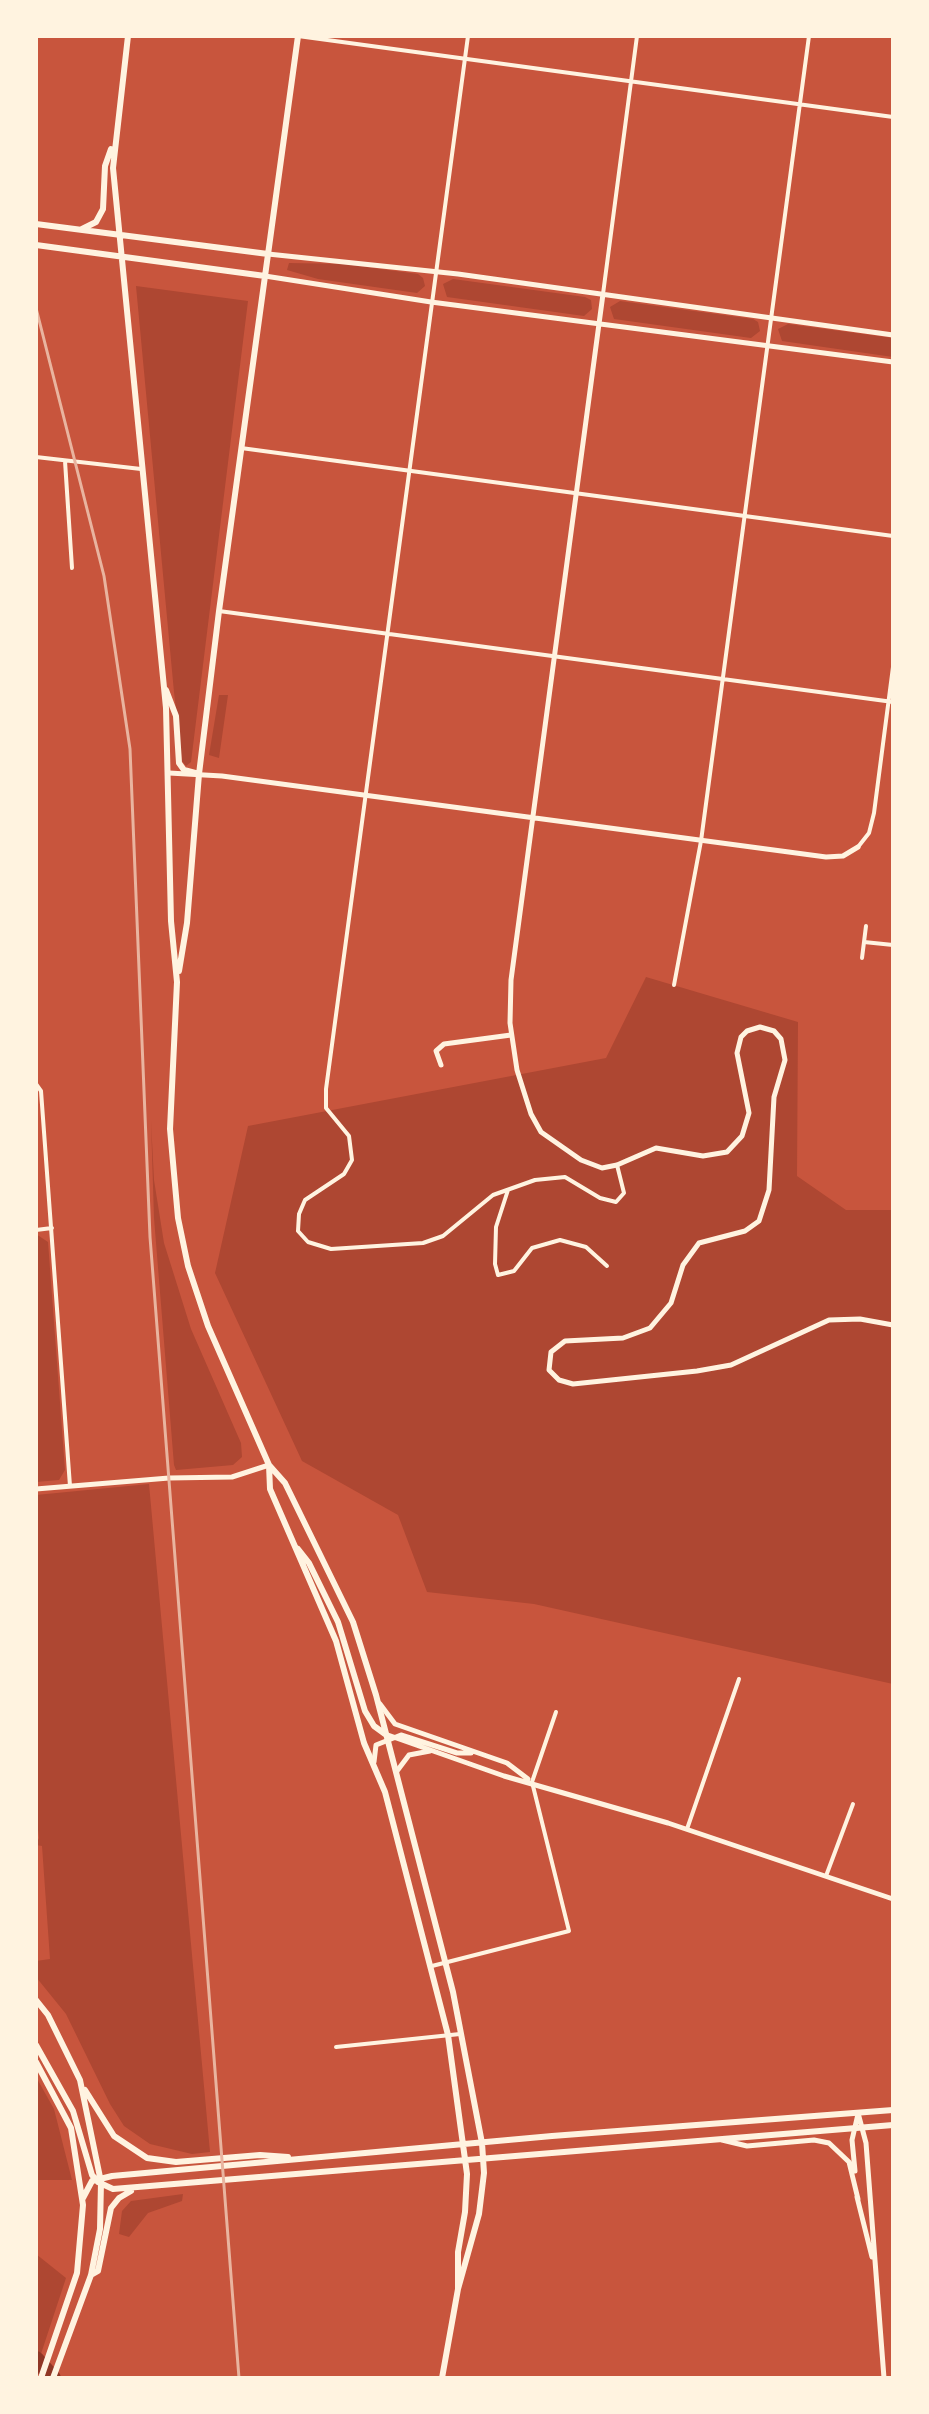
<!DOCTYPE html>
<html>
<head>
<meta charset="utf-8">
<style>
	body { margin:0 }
	#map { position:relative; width:929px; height:2414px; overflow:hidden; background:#c8553d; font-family:Literata,serif }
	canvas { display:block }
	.frame { position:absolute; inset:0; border:38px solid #fff3e0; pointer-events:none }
</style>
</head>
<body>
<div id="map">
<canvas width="929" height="2414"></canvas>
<div class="frame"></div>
</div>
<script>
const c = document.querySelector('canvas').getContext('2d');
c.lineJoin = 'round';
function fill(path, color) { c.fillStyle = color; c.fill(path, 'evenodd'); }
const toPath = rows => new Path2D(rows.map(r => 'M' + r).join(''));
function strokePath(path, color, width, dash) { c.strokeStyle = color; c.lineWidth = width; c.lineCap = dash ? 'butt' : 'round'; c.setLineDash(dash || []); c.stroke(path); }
fill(toPath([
	[289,263,344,264,418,274,423,278,425,286,417,293,318,279,287,270],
	[453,279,585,297,591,300,592,309,584,316,447,297,443,284],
	[136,286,248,301,191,762,186,766,182,761,174,692],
	[620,301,753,319,758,322,760,331,751,338,614,319,610,307],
	[788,324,893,338,893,357,782,341,778,329],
	[219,695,228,695,219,758,209,755],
	[646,977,798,1022,797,1176,846,1210,893,1210,893,1684,534,1604,427,1592,398,1515,302,1461,215,1273,248,1126,606,1058],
	[151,1121,154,1180,164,1243,191,1329,241,1443,242,1457,233,1465,176,1470,174,1465,154,1218],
	[36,1234,48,1242,65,1470,59,1480,36,1482],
	[149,1484,210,2152,192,2154,150,2144,124,2126,110,2104,66,2014,36,1977,36,1961,50,1959,42,1846,36,1845,39,1838,36,1812,36,1495],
	[36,2077,54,2109,72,2180,36,2180],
	[183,2194,182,2201,148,2213,129,2237,119,2234,122,2211,131,2201],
	[36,2254,66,2278,36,2369]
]), '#ae4732');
strokePath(toPath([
	[36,2359,53,2378]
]), '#8f3625', 16);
strokePath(toPath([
	[298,36,893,117],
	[468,36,326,1089,326,1108,349,1136,352,1160,344,1174,305,1200,299,1214,298,1231,308,1242,331,1249,423,1243,443,1236,493,1195,535,1180,565,1177,600,1198,616,1202,624,1193,617,1165],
	[603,294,637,36],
	[241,448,893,536],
	[36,457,141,469],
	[65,461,72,568],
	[219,611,893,702],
	[858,847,869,833,874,813,893,667],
	[864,942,893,945],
	[862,958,866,926],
	[674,985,701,841,809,36],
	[36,1084,41,1091,70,1486],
	[508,1190,496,1227,495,1264,498,1275,514,1271,532,1248,560,1240,586,1247,607,1266],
	[36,1230,52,1228],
	[687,1829,739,1679],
	[826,1876,853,1804],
	[432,1966,569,1931,532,1782,556,1712],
	[336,2047,460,2034]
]), '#fff3e0', 4);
strokePath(toPath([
	[268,254,458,274,893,335],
	[265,276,431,302,893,362],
	[603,294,511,980,510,1023,517,1070,531,1114,541,1132,581,1160,602,1168,617,1165,656,1148,703,1156,727,1152,742,1136,749,1113,737,1053,741,1037,747,1031,760,1027,774,1031,781,1039,785,1060,774,1097,769,1190,759,1221,745,1231,699,1243,683,1265,671,1303,650,1328,623,1338,565,1341,551,1352,549,1370,559,1380,573,1384,697,1371,731,1365,829,1320,860,1319,893,1325],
	[169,773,222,776,826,857,843,856,858,847],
	[441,1065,436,1051,444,1044,511,1035],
	[36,1489,169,1478,232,1477,269,1465],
	[858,2113,866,2143,884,2378],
	[722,2140,747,2146,814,2140,829,2143,849,2162,858,2199],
	[855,2171,852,2140,858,2114],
	[857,2197,872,2257]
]), '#fff3e0', 5);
strokePath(toPath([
	[380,1704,395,1724,507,1763,528,1779],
	[385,1734,504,1776,668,1823,893,1899],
	[374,1762,376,1745,401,1735,457,1753,471,1753],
	[397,1771,409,1755,430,1751]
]), '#fff3e0', 5);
strokePath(toPath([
	[128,36,113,168,166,708,171,921,177,982,170,1129,178,1218,188,1266,208,1326,269,1465,285,1483,353,1622,376,1695,453,1992,482,2143,484,2173,479,2214,458,2289],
	[36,224,268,254],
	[82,229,96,222,103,209,105,166,111,149],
	[36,245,265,276],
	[166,690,176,716,179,763,184,770,199,774],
	[179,971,187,923,199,774,219,611,298,36],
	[269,1465,270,1489,336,1641,364,1743,385,1792,448,2035,467,2174,465,2212,458,2252,458,2289,442,2378],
	[298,1549,309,1563,338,1622,365,1711,374,1726,385,1734],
	[36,2000,48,2015,80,2080,101,2182,100,2229,91,2275,53,2378],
	[36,2045,73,2111,92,2175,98,2182,113,2189,893,2125],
	[36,2062,71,2128,83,2205,77,2273,41,2378],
	[85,2090,114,2136,147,2158,176,2162,260,2155,288,2157],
	[83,2198,92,2181,112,2176,552,2136,893,2110],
	[91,2275,98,2271,111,2208,119,2198,131,2191]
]), '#fff3e0', 6);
strokePath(toPath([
	[36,308,104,576,130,749,150,1237,239,2378]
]), '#e9b49f', 3);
</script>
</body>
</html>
